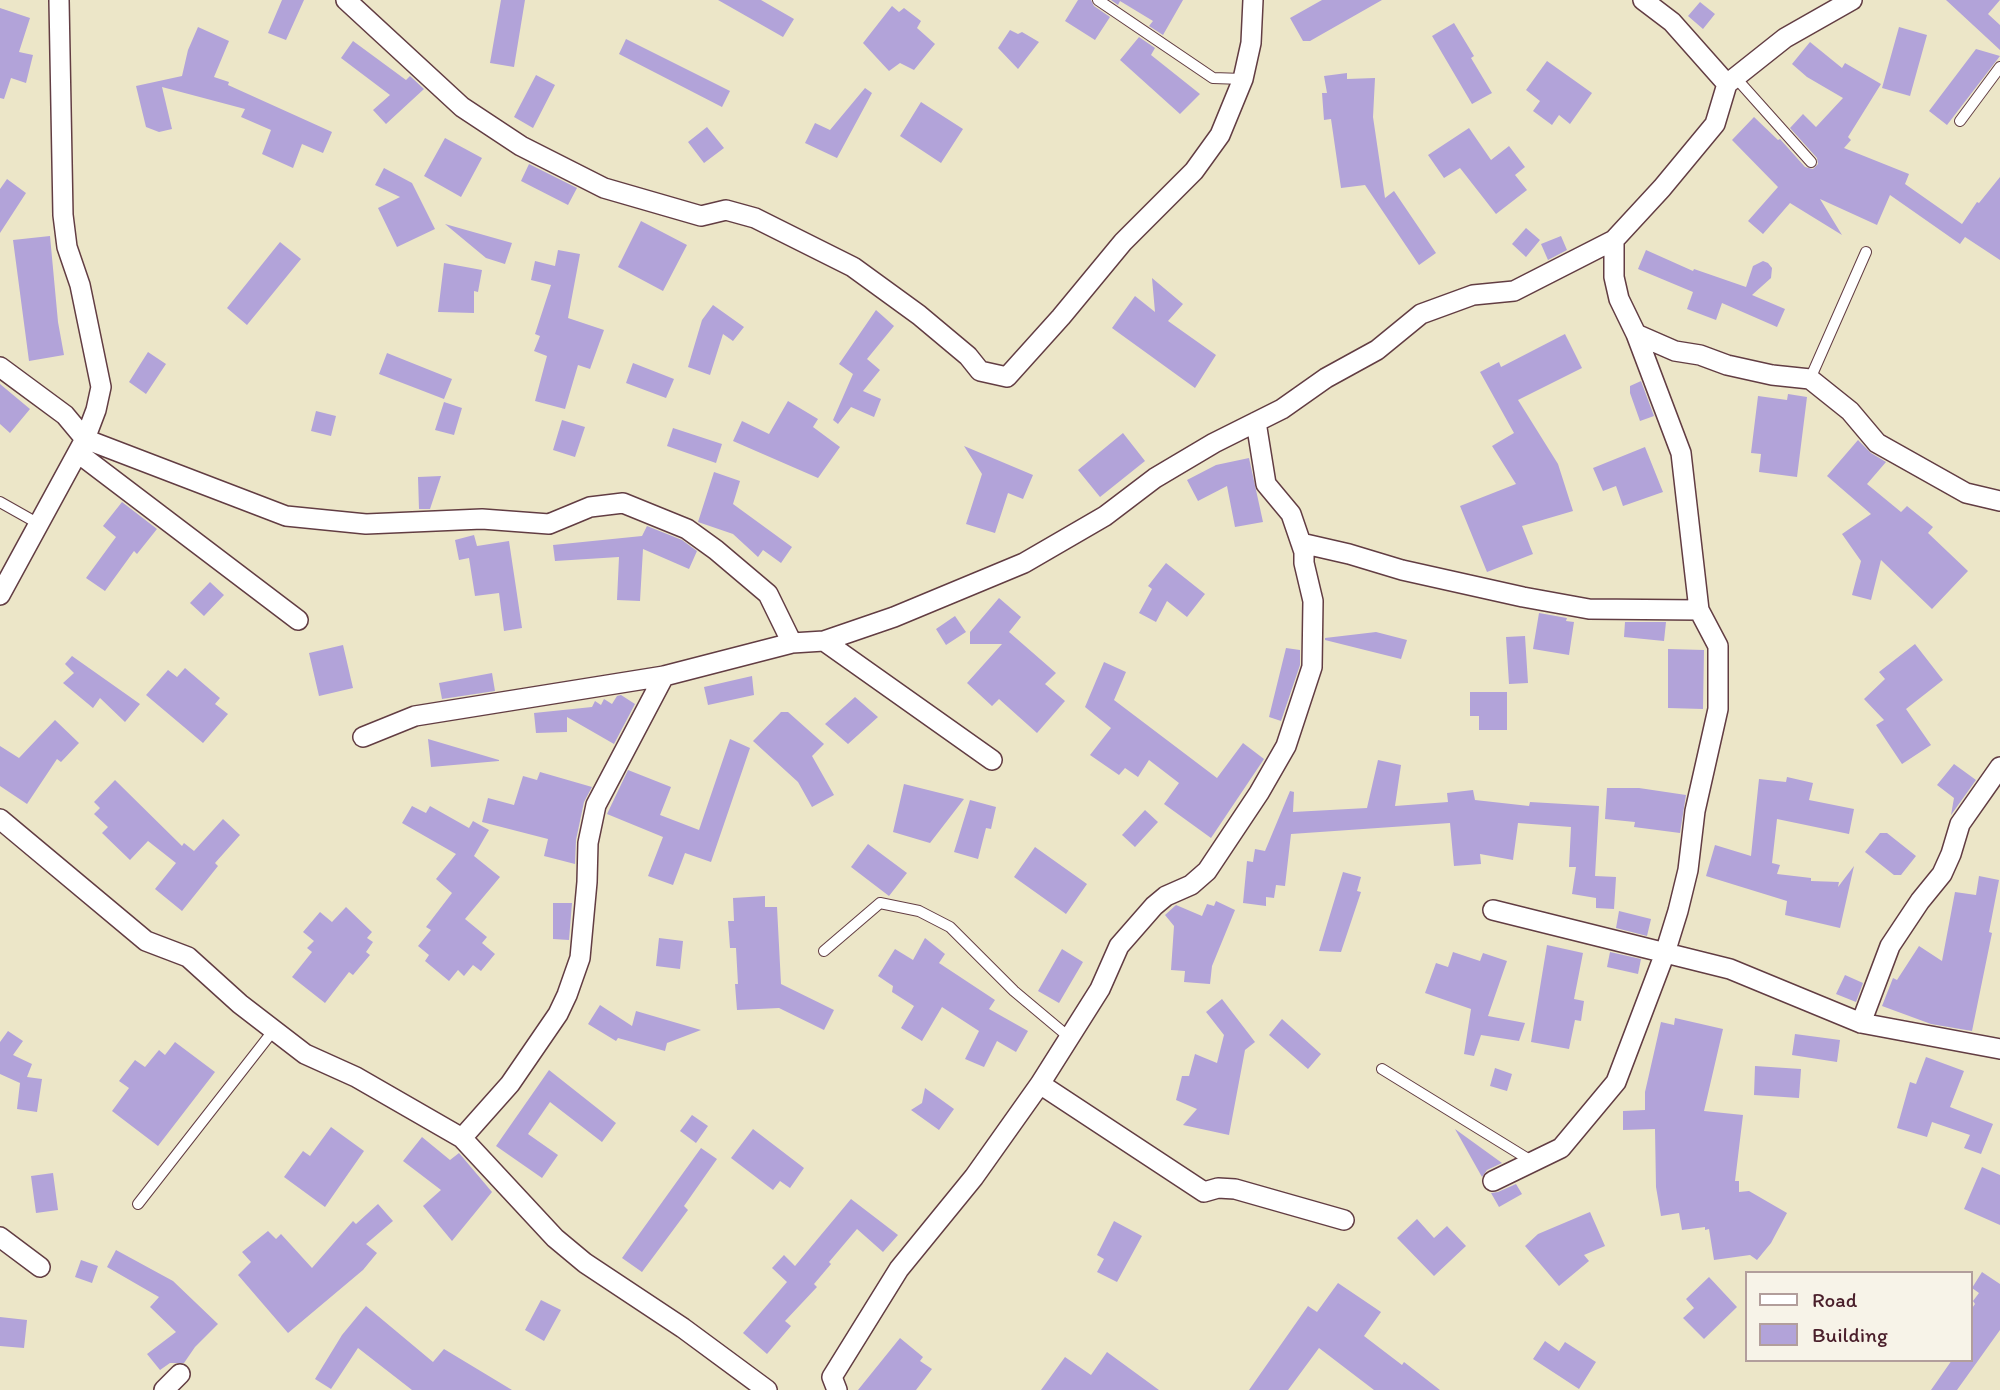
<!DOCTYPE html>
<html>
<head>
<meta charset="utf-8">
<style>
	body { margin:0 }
	#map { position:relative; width:2000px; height:1390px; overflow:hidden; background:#ece6c8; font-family:Itim,sans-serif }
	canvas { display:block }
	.legend { position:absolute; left:1745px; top:1271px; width:228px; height:91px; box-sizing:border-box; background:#f7f3e8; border:2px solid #b29e9c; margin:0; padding:9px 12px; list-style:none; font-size:21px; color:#4a1f2b }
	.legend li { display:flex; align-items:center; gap:14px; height:35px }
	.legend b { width:35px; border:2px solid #b29e9c }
</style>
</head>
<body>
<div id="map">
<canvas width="2000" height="1390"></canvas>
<ul class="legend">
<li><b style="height:9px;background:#fff"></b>Road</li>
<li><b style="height:19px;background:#b2a3d9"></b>Building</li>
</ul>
</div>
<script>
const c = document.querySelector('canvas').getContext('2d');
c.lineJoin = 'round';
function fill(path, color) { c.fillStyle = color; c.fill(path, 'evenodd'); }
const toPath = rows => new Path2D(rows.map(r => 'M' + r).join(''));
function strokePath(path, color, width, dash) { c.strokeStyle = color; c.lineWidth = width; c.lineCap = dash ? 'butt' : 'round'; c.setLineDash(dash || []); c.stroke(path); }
fill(toPath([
	[282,0,304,0,286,40,268,33],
	[501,0,525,0,514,67,490,63],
	[718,0,761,0,794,19,783,37],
	[1078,0,1091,0,1094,6,1110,17,1095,40,1065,21],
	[1111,0,1183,0,1163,35,1149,26,1153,21,1120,1,1118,5],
	[1322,0,1382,0,1310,41,1303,41,1290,18],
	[1946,0,2000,0,1988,14,2000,25,2000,50],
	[1700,2,1715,14,1703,29,1688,16],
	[892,6,899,12,904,8,921,21,917,28,935,44,914,70,900,63,889,71,863,43],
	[0,8,30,18,19,52,33,55,26,83,11,78,4,99,0,98],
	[1454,23,1474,56,1471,58,1492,93,1472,104,1432,36],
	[198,27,229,41,214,77,229,82,228,85,332,132,323,153,302,144,293,168,262,154,271,130,241,117,245,109,162,87,172,129,159,132,146,127,136,86,182,76,188,50],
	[1899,27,1927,35,1910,96,1882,88],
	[1010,30,1018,34,1022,32,1039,42,1018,69,998,48],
	[1139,37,1155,48,1151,55,1200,94,1180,114,1120,60],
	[626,39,730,91,722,107,619,54],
	[353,41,406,80,410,76,424,89,386,124,373,110,390,95,341,58],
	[1810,42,1842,68,1845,63,1881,84,1848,137,1851,140,1844,148,1909,174,1905,184,1962,224,1977,202,1979,203,2000,177,2000,260,1965,237,1960,244,1890,195,1877,225,1820,199,1842,235,1790,203,1763,234,1748,221,1778,187,1732,140,1754,117,1778,140,1780,139,1805,167,1813,169,1818,164,1817,158,1790,128,1803,114,1816,127,1843,98,1807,77,1792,64],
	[1976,49,2000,56,1947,125,1929,111],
	[1547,61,1592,93,1570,124,1559,115,1552,125,1533,111,1540,101,1526,90],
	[1347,73,1347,79,1375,78,1373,117,1385,198,1394,191,1436,253,1419,265,1365,185,1341,188,1331,119,1324,120,1322,93,1327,93,1324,76],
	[536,75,555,85,533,128,514,117],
	[865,88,872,93,837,158,805,143,815,123,830,130],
	[921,102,963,129,941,163,900,136],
	[707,127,724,148,704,163,688,142],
	[1469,128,1491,160,1509,146,1525,167,1515,175,1527,190,1496,214,1460,168,1444,178,1428,155],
	[445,138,482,158,461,197,424,176],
	[529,164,577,188,568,205,521,181],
	[384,168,412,183,435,229,397,247,378,208,400,197,375,185],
	[7,179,26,193,0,233,0,189],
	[641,221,687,245,663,291,618,267],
	[445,224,512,243,505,264,486,258],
	[1526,228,1540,240,1526,257,1512,244],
	[50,236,58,322,64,355,29,361,13,240],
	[1561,236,1567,250,1548,260,1541,244],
	[280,242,301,259,247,325,227,308],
	[558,250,580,254,568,318,604,330,590,369,578,365,565,409,535,401,547,356,534,351,540,336,535,334,551,285,531,280,535,261,555,266],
	[1646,250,1693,271,1694,269,1746,287,1753,266,1763,261,1768,263,1772,268,1771,278,1752,295,1785,309,1777,327,1722,303,1716,320,1687,309,1693,292,1638,269],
	[444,263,482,270,478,292,474,291,474,313,438,312],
	[1152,278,1183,304,1168,321,1216,355,1195,388,1112,328,1135,296,1155,312],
	[713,305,744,327,733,341,723,334,710,375,688,367,702,320],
	[876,310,894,326,867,359,880,370,863,391,881,399,874,417,851,407,838,424,833,420,853,374,839,364],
	[1565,334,1582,368,1518,400,1558,464,1573,511,1522,526,1533,554,1487,572,1460,506,1516,484,1492,446,1514,433,1480,372,1499,362,1501,367],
	[148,352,166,364,146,394,129,382],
	[387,353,452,379,444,399,379,374],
	[633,363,674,379,666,398,626,383],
	[1641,381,1654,416,1640,421,1630,393,1630,386],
	[0,384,30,409,10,433,0,424],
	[1788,394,1807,397,1797,477,1759,472,1761,454,1751,453,1758,396,1787,400],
	[788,401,818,419,813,427,840,447,818,478,733,441,742,421,769,434],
	[444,402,462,408,454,435,435,430],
	[316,411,336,416,331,436,311,431],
	[562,420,585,427,575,457,553,450],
	[673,428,722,444,716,463,667,446],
	[1123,433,1145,461,1100,497,1078,470],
	[1858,440,1871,453,1886,462,1867,484,1901,512,1907,506,1933,527,1928,533,1968,571,1932,609,1881,560,1871,600,1852,595,1861,561,1842,534,1871,514,1827,476],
	[964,446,1033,475,1023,499,1008,493,995,533,966,524,982,474],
	[1645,447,1663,492,1623,506,1616,486,1603,491,1593,468],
	[1249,458,1263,522,1235,527,1227,486,1198,501,1187,480,1216,465],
	[714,472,740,481,733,504,792,547,781,563,763,550,758,557,733,534,698,522],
	[441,476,430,509,419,509,418,477],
	[122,502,157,529,137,554,134,551,105,591,86,578,116,537,103,526],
	[647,526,682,540,697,551,689,569,643,549,640,601,617,600,619,557,555,561,553,545,642,536],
	[474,535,477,546,509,541,522,628,504,631,499,593,475,596,469,558,459,560,455,540],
	[1166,563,1205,594,1187,617,1167,601,1156,622,1139,613,1152,589,1148,586],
	[210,582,224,595,204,616,190,603],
	[999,598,1021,617,1009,632,1056,673,1045,684,1065,701,1037,733,999,699,992,706,967,683,1002,644,970,644,970,632],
	[1539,613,1567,618,1566,621,1574,622,1569,655,1533,649],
	[955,616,966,632,946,645,936,629],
	[1625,622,1666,622,1664,641,1624,637],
	[1376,632,1407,640,1401,659,1325,640,1325,638],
	[1525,636,1528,683,1509,684,1506,637],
	[1915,644,1943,680,1906,709,1931,745,1902,764,1876,725,1884,720,1864,699,1885,679,1879,672],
	[343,645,353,688,319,696,309,653],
	[1286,648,1300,650,1300,665,1281,721,1269,717],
	[1668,649,1704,650,1703,709,1668,708],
	[72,656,140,704,125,722,100,698,93,708,63,683,74,673,65,664],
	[1104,662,1126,672,1114,700,1217,778,1243,743,1264,759,1211,838,1164,804,1179,783,1149,760,1138,777,1125,768,1119,775,1090,755,1111,728,1085,707],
	[185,668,220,698,215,704,228,714,203,743,146,695,168,670,177,677],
	[492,673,495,691,442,699,439,683],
	[752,676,754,695,708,705,704,687],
	[1470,692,1507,692,1507,730,1479,730,1479,716,1470,716],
	[621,695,635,704,614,744,567,717,567,732,536,733,534,713,592,707,595,701,601,705,604,699,612,704,617,696],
	[855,697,878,717,848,744,825,724],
	[781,712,788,712,824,744,812,756,834,795,812,807,798,782,753,741],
	[55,720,79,743,61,762,57,759,27,804,0,786,0,746,19,758],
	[428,739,499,760,499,761,431,767],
	[730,739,750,748,711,862,685,853,673,885,648,876,663,837,607,814,628,770,671,787,660,815,699,830],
	[1378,760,1401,765,1395,806,1448,802,1447,793,1473,790,1475,800,1529,806,1530,802,1599,806,1595,876,1616,877,1614,909,1596,908,1596,898,1572,894,1576,867,1569,867,1571,827,1518,823,1513,860,1480,854,1481,864,1454,866,1450,823,1291,834,1285,886,1276,885,1274,898,1266,897,1266,906,1243,903,1247,861,1253,862,1255,849,1265,851,1290,791,1294,792,1293,812,1367,808],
	[1954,764,1976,780,1951,815,1954,798,1937,785],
	[540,772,592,787,584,802,576,840,575,864,544,856,548,839,482,822,488,798,514,805,523,776,537,780],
	[1787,777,1813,783,1809,800,1854,809,1849,834,1777,819,1772,863,1780,865,1777,874,1811,878,1811,881,1839,882,1838,887,1854,866,1840,928,1785,915,1787,901,1706,876,1715,845,1751,856,1759,779,1786,782],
	[115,780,182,846,184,843,194,851,223,819,240,835,215,863,218,866,182,911,155,889,176,863,148,841,130,860,102,833,108,827,94,814,100,808,94,802],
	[904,784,964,799,930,843,893,832],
	[1607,788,1639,788,1686,795,1680,833,1634,827,1635,822,1605,819],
	[970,800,996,807,991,829,986,828,978,859,954,852],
	[412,806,426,813,430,806,469,828,473,821,489,830,474,856,500,877,465,919,487,937,482,943,495,954,481,971,473,965,464,976,458,970,449,981,425,961,429,955,418,946,431,930,426,927,452,893,436,879,456,854,402,823],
	[1145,810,1158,822,1135,847,1122,835],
	[1880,833,1887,833,1916,856,1901,875,1894,875,1865,852],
	[868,844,907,873,889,896,851,867],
	[1035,847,1087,884,1066,914,1014,877],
	[1343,872,1361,877,1357,891,1361,892,1341,952,1319,951],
	[1979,876,1999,880,1989,932,1992,933,1972,1031,1931,1024,1882,1006,1893,978,1897,980,1919,946,1942,961,1955,892,1976,895],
	[765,896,765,907,777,907,781,984,834,1010,824,1030,779,1008,737,1010,735,984,738,984,736,948,730,948,728,921,734,921,733,898],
	[1216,901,1235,910,1212,966,1210,984,1184,982,1185,971,1171,970,1174,926,1165,915,1176,905,1202,916,1207,904,1214,906],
	[553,903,572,903,569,940,553,939],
	[346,907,372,932,367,938,373,942,366,952,370,955,353,975,349,972,325,1003,292,977,312,952,307,948,314,941,303,932,320,912,332,922],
	[1619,911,1651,919,1647,936,1616,928],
	[659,938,683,941,680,969,656,966],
	[925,938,945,954,939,963,995,1000,989,1009,1028,1031,1016,1052,997,1041,984,1067,965,1059,979,1031,942,1007,922,1041,901,1028,914,1006,892,992,893,986,878,976,895,949,913,960],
	[1547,945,1583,953,1574,999,1584,1001,1581,1021,1575,1020,1569,1049,1531,1042],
	[1062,949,1083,962,1059,1003,1038,991],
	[1453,952,1480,961,1483,953,1507,961,1488,1016,1525,1023,1519,1041,1481,1035,1474,1056,1464,1054,1471,1009,1425,993,1436,963,1448,967],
	[1610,952,1641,959,1638,974,1607,967],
	[1845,975,1863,983,1856,1002,1836,994],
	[1222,999,1255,1042,1245,1050,1229,1135,1183,1125,1197,1109,1176,1100,1182,1076,1189,1076,1195,1054,1217,1063,1224,1035,1206,1012],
	[600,1005,632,1026,636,1011,701,1030,667,1043,665,1051,618,1038,616,1041,588,1024],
	[1675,1018,1723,1029,1704,1111,1743,1115,1735,1181,1739,1181,1739,1192,1749,1191,1787,1213,1771,1243,1757,1260,1750,1255,1714,1260,1709,1229,1705,1230,1705,1227,1682,1230,1679,1213,1661,1216,1656,1187,1655,1129,1623,1130,1623,1111,1645,1110,1645,1092,1661,1022,1674,1025],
	[1282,1019,1321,1054,1308,1069,1269,1035],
	[8,1031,23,1041,13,1055,32,1064,27,1077,42,1079,37,1112,17,1109,20,1083,0,1074,0,1042],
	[1795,1034,1840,1040,1837,1062,1792,1055],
	[175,1042,215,1072,158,1146,112,1111,129,1088,119,1081,135,1060,145,1067,159,1050,165,1055],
	[1926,1057,1964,1071,1950,1107,1993,1124,1981,1154,1964,1148,1970,1135,1932,1122,1927,1137,1897,1128,1910,1082,1916,1084],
	[1755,1066,1801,1069,1799,1098,1754,1095],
	[1495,1068,1512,1074,1507,1091,1490,1086],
	[549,1070,616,1123,602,1142,550,1102,528,1134,558,1155,542,1178,496,1146],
	[925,1088,954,1109,939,1130,911,1110,922,1103],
	[692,1115,708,1126,696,1143,680,1131],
	[331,1127,364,1151,325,1207,284,1177,303,1151,310,1156],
	[753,1129,804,1168,790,1188,780,1181,773,1190,731,1158],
	[1455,1129,1502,1163,1487,1170,1482,1177],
	[422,1137,450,1160,459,1153,492,1192,452,1241,423,1206,441,1190,403,1161],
	[701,1148,717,1159,684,1206,688,1210,642,1272,622,1258],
	[1982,1167,2000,1175,2000,1225,1964,1209],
	[53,1173,58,1210,36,1213,31,1176],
	[1516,1184,1522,1194,1499,1207,1491,1193,1498,1192],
	[851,1199,898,1235,883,1252,857,1229,829,1262,831,1264,814,1284,817,1287,785,1321,791,1326,767,1354,743,1333,787,1282,772,1268,784,1255,795,1266],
	[378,1204,393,1221,366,1244,377,1253,363,1270,288,1333,238,1275,251,1262,242,1252,268,1231,276,1239,281,1234,312,1268,353,1221,356,1224],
	[1590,1212,1605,1246,1584,1255,1589,1261,1559,1286,1525,1246,1538,1234],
	[1417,1219,1434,1238,1447,1226,1466,1246,1434,1276,1397,1238],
	[1114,1221,1142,1236,1117,1282,1097,1272,1104,1259,1097,1255],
	[116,1250,173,1281,218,1324,195,1347,184,1363,170,1363,160,1370,147,1354,176,1332,150,1307,159,1297,107,1267],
	[81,1260,98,1266,92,1283,75,1277],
	[1982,1272,2000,1284,2000,1330,1957,1390,1931,1390,1952,1360,1970,1360,1970,1311,1975,1304,1973,1301,1979,1293,1972,1288],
	[1709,1277,1737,1307,1704,1339,1683,1318,1694,1308,1686,1299],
	[1338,1283,1381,1312,1364,1336,1402,1365,1404,1362,1440,1390,1374,1390,1319,1348,1288,1390,1249,1390,1308,1306,1317,1312],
	[541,1300,561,1310,544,1341,525,1330],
	[366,1306,433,1362,444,1349,512,1390,412,1390,358,1348,331,1389,315,1379,342,1335],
	[0,1317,27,1320,24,1348,0,1346],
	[900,1338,923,1357,920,1361,932,1369,916,1390,858,1390],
	[1545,1341,1559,1351,1565,1342,1596,1362,1579,1389,1533,1359],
	[1107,1352,1159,1390,1041,1390,1065,1357,1091,1375]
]), '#b2a3d9');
const service = toPath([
	[1098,0,1213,78,1243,79],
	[1735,77,1811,162],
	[1960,121,2000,67],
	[1810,379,1866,252],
	[0,502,39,524],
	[824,951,880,903,919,911,950,927,1014,991,1070,1038],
	[1382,1069,1533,1162],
	[138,1204,273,1031]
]);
const minor = toPath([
	[346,0,462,107,521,146,604,188,701,216,726,210,755,218,853,267,919,315,968,356,980,371,1007,377,1061,317,1123,242,1194,171,1220,135,1243,79,1251,43,1253,0],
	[1643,0,1672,22,1727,84],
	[1614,240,1614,277,1619,299,1636,334,1675,351,1700,355,1727,365,1772,375,1810,379,1850,411,1877,443,1966,493,2000,501],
	[0,367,65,415,85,439,286,516,366,524,482,519,549,524,590,507,623,503,687,529,716,550,768,594,792,643],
	[78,453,298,620],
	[1301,543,1349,554,1402,570,1523,597,1589,609,1699,610],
	[0,595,85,439,96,410,101,387,80,285,67,247,63,215,59,0],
	[824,641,992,760],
	[363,737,415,716,664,676,792,643,824,641,894,617,1024,563,1105,516,1155,478,1214,443,1282,409,1326,378,1377,350,1421,314,1473,295,1514,291,1614,240,1662,188,1715,124,1727,84,1785,38,1852,0],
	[0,819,146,941,188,957,240,1004,305,1054,356,1077,462,1138,555,1238,585,1263,683,1328,767,1390],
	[1493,910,1730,969,1861,1023,2000,1049],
	[1861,1023,1890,946,1920,901,1942,874,1951,854,1960,824,2000,767],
	[1040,1084,1204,1192,1218,1188,1235,1189,1344,1220],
	[462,1138,510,1084,558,1014,567,995,580,958,587,882,588,843,596,805,664,676],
	[1493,1181,1561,1148,1616,1082,1665,953,1678,911,1688,870,1695,811,1718,709,1718,646,1699,610,1681,453,1636,334],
	[0,1237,40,1267],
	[164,1390,180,1374],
	[837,1390,832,1377,899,1269,974,1177,1040,1084,1100,989,1119,946,1154,906,1166,896,1191,885,1207,871,1259,793,1286,746,1312,667,1313,601,1304,563,1304,552,1291,514,1266,484,1256,422]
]);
strokePath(service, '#623d43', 12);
strokePath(minor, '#623d43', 22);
strokePath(service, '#fff', 10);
strokePath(minor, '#fff', 19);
</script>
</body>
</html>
